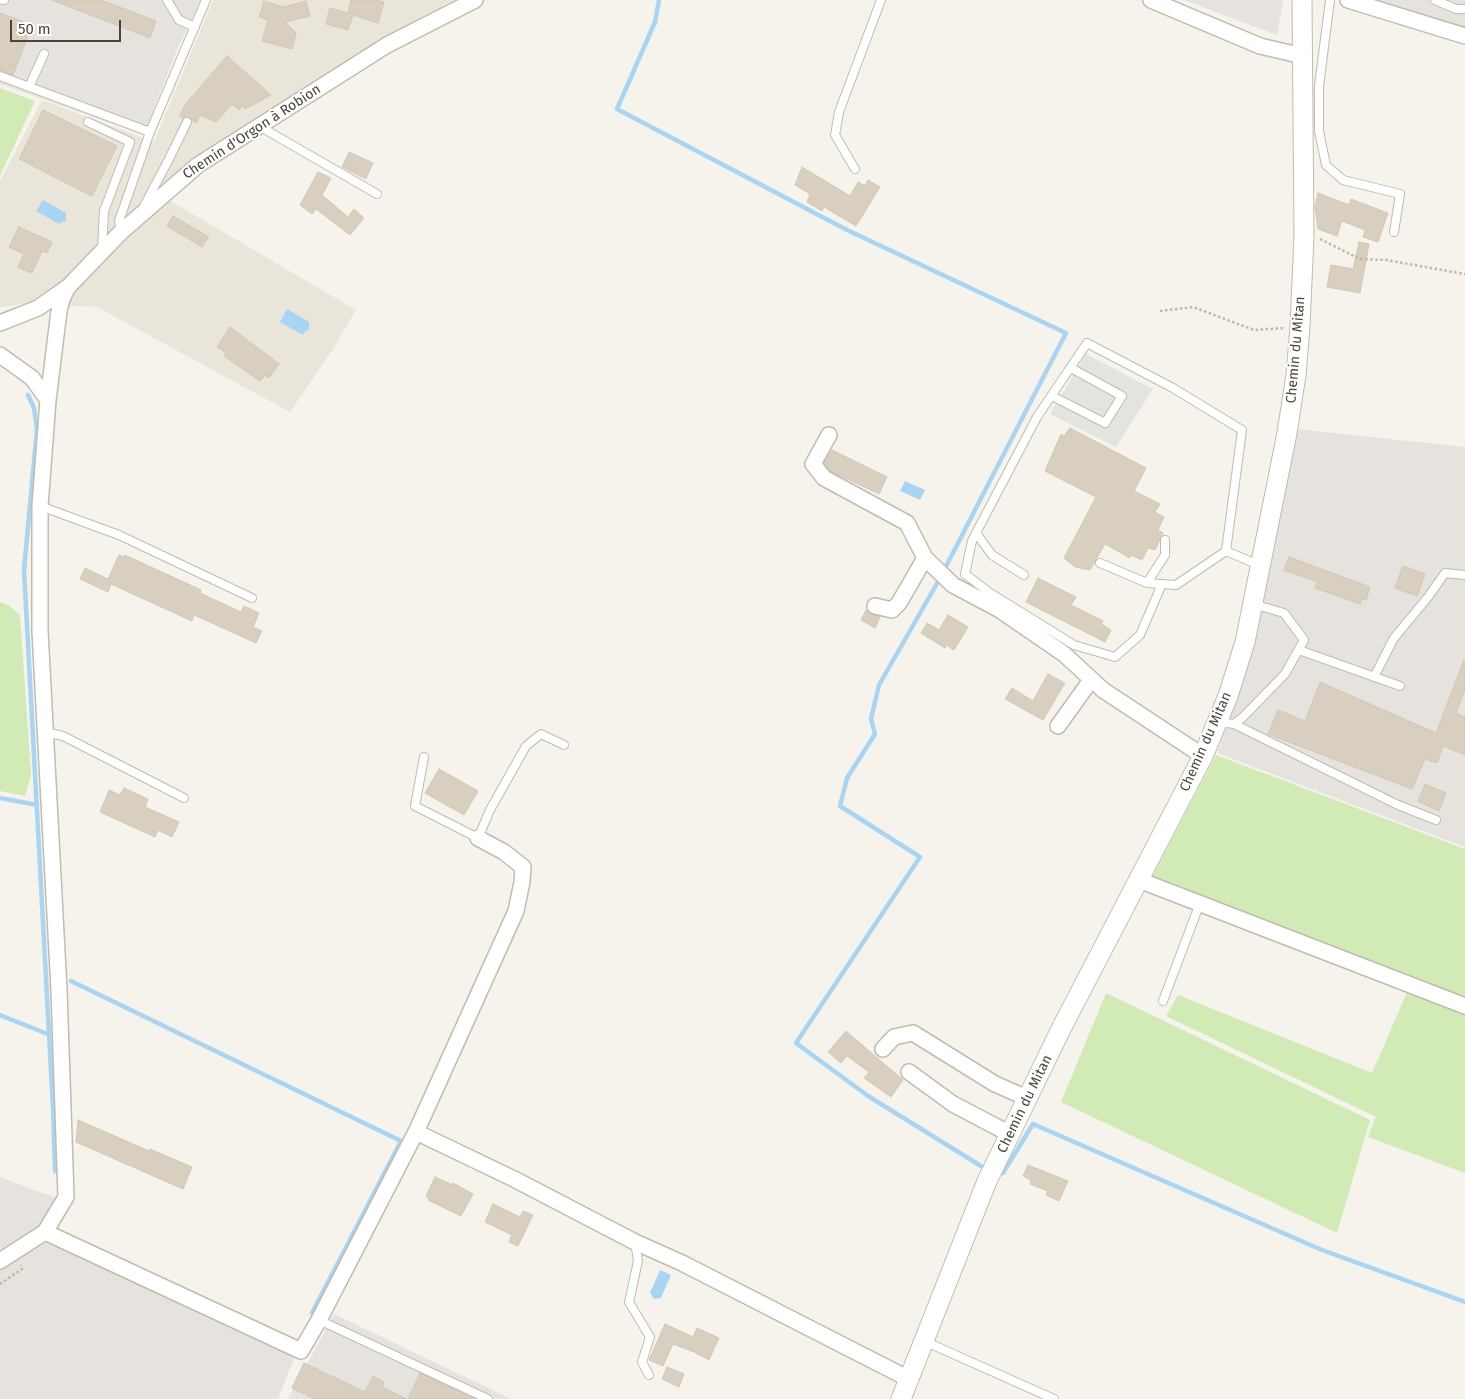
<!DOCTYPE html>
<html>
<head>
<meta charset="utf-8">
<style>
	body { margin:0 }
	#map { position:relative; width:1465px; height:1399px; overflow:hidden; background:#f6f3ec; font-family:"Fira Sans",sans-serif }
	canvas { display:block }
	.scale { position:absolute; left:10px; top:20px; width:111px; height:22px; box-sizing:border-box; border:2px solid #4b4439; border-top:0; padding-left:6px; font-size:15px; line-height:18px; white-space:nowrap; color:#4b4439; -webkit-text-stroke:4px #fff; paint-order:stroke }
</style>
</head>
<body>
<div id="map">
<canvas width="1465" height="1399"></canvas>
<div class="scale">50 m</div>
</div>
<script>
const c = document.querySelector('canvas').getContext('2d');
c.lineJoin = 'round';
function fill(path, color) { c.fillStyle = color; c.fill(path, 'evenodd'); }
const toPath = rows => new Path2D(rows.map(r => 'M' + r).join(''));
function strokePath(path, color, width, dash) { c.strokeStyle = color; c.lineWidth = width; c.lineCap = dash ? 'butt' : 'round'; c.setLineDash(dash || []); c.stroke(path); }
function write(font, color, halo, rows, align = 'center') {
  c.font = font + ' "Fira Sans",sans-serif'; c.lineWidth = 4; c.setLineDash([]); c.textBaseline = 'middle'; c.strokeStyle = halo; c.fillStyle = color; for (const [text, x, y, turn = 0] of rows) {
    c.save(); c.translate(x, y); c.rotate((+turn || 0) * Math.PI / 180); c.textAlign = isNaN(turn) ? turn : align; if (halo) c.strokeText(text, 0, 0); c.fillText(text, 0, 0); c.restore();
  }
}
fill(toPath([
	[213,0,454,0,423,16,331,76,157,193,356,310,333,349,290,412,97,307,23,304,0,307,0,181,42,100,154,142]
]), '#eae5da');
fill(toPath([
	[0,0,201,0,177,50,155,105,145,135,0,84],
	[1184,0,1283,0,1277,35],
	[1380,0,1465,0,1465,28,1463,27],
	[1296,429,1465,447,1465,847,1217,753,1234,702],
	[0,1177,61,1200,59,1232,301,1341,278,1399,0,1399],
	[334,1314,511,1399,288,1399]
]), '#e6e2dd');
fill(toPath([
	[0,88,35,101,0,176],
	[0,602,8,605,20,615,31,774,25,796,0,791],
	[1216,755,1465,849,1465,1001,1151,879],
	[1408,990,1465,1012,1465,1173,1368,1137,1376,1117,1166,1016,1178,995,1372,1073],
	[1106,993,1370,1120,1337,1233,1061,1102]
]), '#d2eab5');
fill(toPath([
	[1086,354,1153,389,1116,447,1050,414]
]), '#e5e3e0');
fill(toPath([
	[43,200,66,213,66,221,61,222,59,224,36,211],
	[287,309,309,322,309,330,305,331,303,335,280,322],
	[905,481,925,490,920,500,900,491],
	[660,1270,671,1275,661,1298,654,1299,650,1293]
]), '#a9d4f2');
strokePath(toPath([
	[659,0,655,22,617,109,847,230,1066,333,939,580,879,685,871,719,875,734,847,778,840,806,920,857,796,1043,868,1096,981,1166],
	[28,395,34,408,37,429,24,570,53,1108,55,1171],
	[0,798,37,805],
	[71,981,401,1141,312,1313],
	[0,1015,50,1035],
	[999,1173,1003,1173,1033,1124,1322,1250,1465,1302]
]), '#a9d4f2', 4.5);
const building = toPath([
	[52,0,101,0,156,21,150,38,52,0],
	[351,0,375,0,384,2,378,23,353,15,348,30,326,24,330,8,348,13,351,0],
	[264,1,283,7,306,1,310,16,285,22,296,33,292,49,262,41,268,20,259,17,264,1],
	[0,13,32,25,13,75,0,70,0,13],
	[227,56,271,95,245,109,242,106,239,110,232,104,216,122,200,115,196,123,193,121,189,117,183,118,180,116,184,106,227,56],
	[43,110,117,146,92,196,19,159,43,110],
	[349,152,373,163,366,179,342,167,349,152],
	[802,167,850,196,858,182,865,186,868,180,880,187,856,226,824,207,822,211,807,202,810,194,795,185,802,167],
	[318,172,331,178,322,195,348,217,354,209,364,218,350,235,316,209,312,214,300,205,318,172],
	[1318,193,1349,205,1351,199,1388,213,1378,242,1363,237,1365,230,1342,221,1337,236,1318,229,1315,207,1318,193],
	[173,216,209,237,202,247,167,226,173,216],
	[19,227,52,242,47,253,42,251,32,273,18,267,24,254,9,247,19,227],
	[1359,242,1369,244,1360,293,1327,287,1331,265,1353,269,1359,242],
	[230,327,279,364,269,378,265,375,260,381,224,356,226,353,217,347,230,327],
	[1070,428,1146,468,1134,491,1160,504,1155,512,1164,517,1158,530,1163,533,1155,550,1148,548,1142,560,1131,555,1130,558,1105,544,1090,570,1075,567,1064,558,1096,497,1045,471,1061,434,1064,436,1070,428],
	[832,450,887,477,879,494,830,471,824,463,832,450],
	[119,555,124,557,125,555,201,590,200,593,241,612,244,606,259,613,253,627,262,631,256,643,194,615,192,621,111,584,108,592,80,579,85,568,108,579,119,555],
	[1289,557,1370,587,1366,600,1362,599,1360,604,1315,588,1318,582,1284,570,1289,557],
	[1403,566,1425,574,1417,596,1395,588,1403,566],
	[1038,578,1076,597,1071,605,1103,621,1101,624,1111,630,1105,642,1026,602,1038,578],
	[866,610,869,613,880,617,875,628,861,620,866,610],
	[948,615,968,627,954,650,946,645,945,648,921,633,927,623,939,630,948,615],
	[1464,660,1465,689,1456,713,1465,717,1465,755,1443,746,1437,763,1425,759,1412,789,1268,734,1278,710,1305,721,1320,682,1436,733,1464,660],
	[1048,674,1065,683,1043,720,1005,699,1012,688,1033,701,1048,674],
	[439,769,478,791,464,815,425,793,439,769],
	[1425,784,1446,793,1439,811,1418,801,1425,784],
	[124,788,148,799,145,807,179,822,172,837,158,830,155,837,100,812,109,790,120,795,124,788],
	[846,1031,903,1080,891,1097,864,1078,869,1072,847,1056,841,1063,828,1052,846,1031],
	[78,1120,149,1151,150,1149,192,1167,183,1189,76,1142,78,1120],
	[1028,1165,1068,1181,1059,1201,1046,1195,1048,1191,1030,1184,1031,1180,1023,1176,1028,1165],
	[435,1177,453,1185,453,1183,473,1194,461,1216,428,1200,429,1198,426,1196,435,1177],
	[493,1204,520,1217,523,1211,533,1215,518,1246,509,1242,512,1235,485,1222,493,1204],
	[665,1324,693,1337,697,1328,719,1338,709,1360,694,1352,673,1344,663,1366,649,1360,665,1324],
	[304,1363,365,1392,373,1376,384,1382,382,1387,407,1399,315,1399,292,1388,304,1363],
	[667,1367,684,1374,679,1387,662,1379,667,1367],
	[420,1373,475,1399,408,1399,420,1373]
]);
fill(building, '#d8cfc1');
strokePath(building, '#d3c7b4', 1);
const service = toPath([
	[3,0,4,0],
	[167,0,179,20,195,27],
	[1330,0,1319,86,1319,131,1326,165,1343,180,1400,194,1394,232],
	[1435,0,1456,9,1465,9],
	[0,76,150,132],
	[29,87,44,54],
	[88,122,130,142,104,211,102,250],
	[259,126,377,194],
	[855,169,835,135,839,112,881,0],
	[143,208,169,159,187,122],
	[121,232,119,221,150,132,206,0],
	[1052,396,1105,423,1122,396,1071,368],
	[40,506,119,535,252,598],
	[976,533,992,555,1024,575],
	[1100,563,1147,583,1176,585,1226,551,1261,566],
	[1147,583,1165,555,1165,540],
	[1162,584,1140,635,1115,657,1074,645,990,593,965,574,972,541,976,533,1037,417,1087,343,1173,388,1242,430,1226,551],
	[1299,650,1400,686],
	[1374,677,1394,638,1428,597,1445,573,1465,575],
	[1218,722,1234,724,1242,718,1285,674,1304,640,1284,613,1253,604],
	[1234,724,1398,805,1436,820],
	[45,732,63,736,184,798],
	[424,757,415,806,478,838,490,810,526,746,541,734,564,745],
	[1163,1001,1200,903],
	[635,1242,638,1261,629,1302,650,1337,642,1362,649,1375],
	[319,1320,488,1399],
	[924,1341,1054,1399]
]);
const minor = toPath([
	[1151,0,1260,46,1303,56],
	[1348,0,1465,36],
	[0,323,38,308,68,287,121,232,198,165,387,45,475,0],
	[0,355,32,378,48,400],
	[829,435,813,464,824,478,907,523,925,558,953,585,1000,610,1064,654,1103,690,1203,756],
	[875,606,892,610,899,603,925,558],
	[1058,726,1091,680],
	[1139,880,1465,1006],
	[883,1049,894,1037,913,1033,995,1084,1027,1098],
	[909,1072,953,1104,1010,1134],
	[416,1132,514,1179,635,1242,682,1263,909,1379],
	[45,1232,301,1351,319,1320,416,1132,516,911,522,882,523,867,504,852,478,838],
	[0,1261,45,1232,66,1197,59,990,40,631,40,506,48,400,59,311,62,299,68,287]
]);
const tertiary = toPath([
	[901,1399,987,1181,1062,1027,1203,756,1228,696,1245,642,1287,433,1296,375,1300,327,1304,236,1302,0]
]);
strokePath(service, '#c2bbae', 10);
strokePath(minor, '#c2bbae', 18);
strokePath(tertiary, '#c2bbae', 21);
strokePath(toPath([
	[1320,239,1360,259,1386,260,1465,274],
	[1160,311,1193,307,1254,330,1284,328],
	[0,1284,22,1269,21,1265]
]), '#c4b79f', 2.5, [2.5, 2.5]);
strokePath(service, '#fff', 8);
strokePath(minor, '#fff', 15);
strokePath(tertiary, '#fff', 19);
write('14px', '#4b4439', '#fff', [
	["Chemin d'Orgon à Robion",252,132,-33],
	["Chemin du Mitan",1296,350,-85],
	["Chemin du Mitan",1206,742,-66],
	["Chemin du Mitan",1025,1104,-64]
]);
</script>
</body>
</html>
